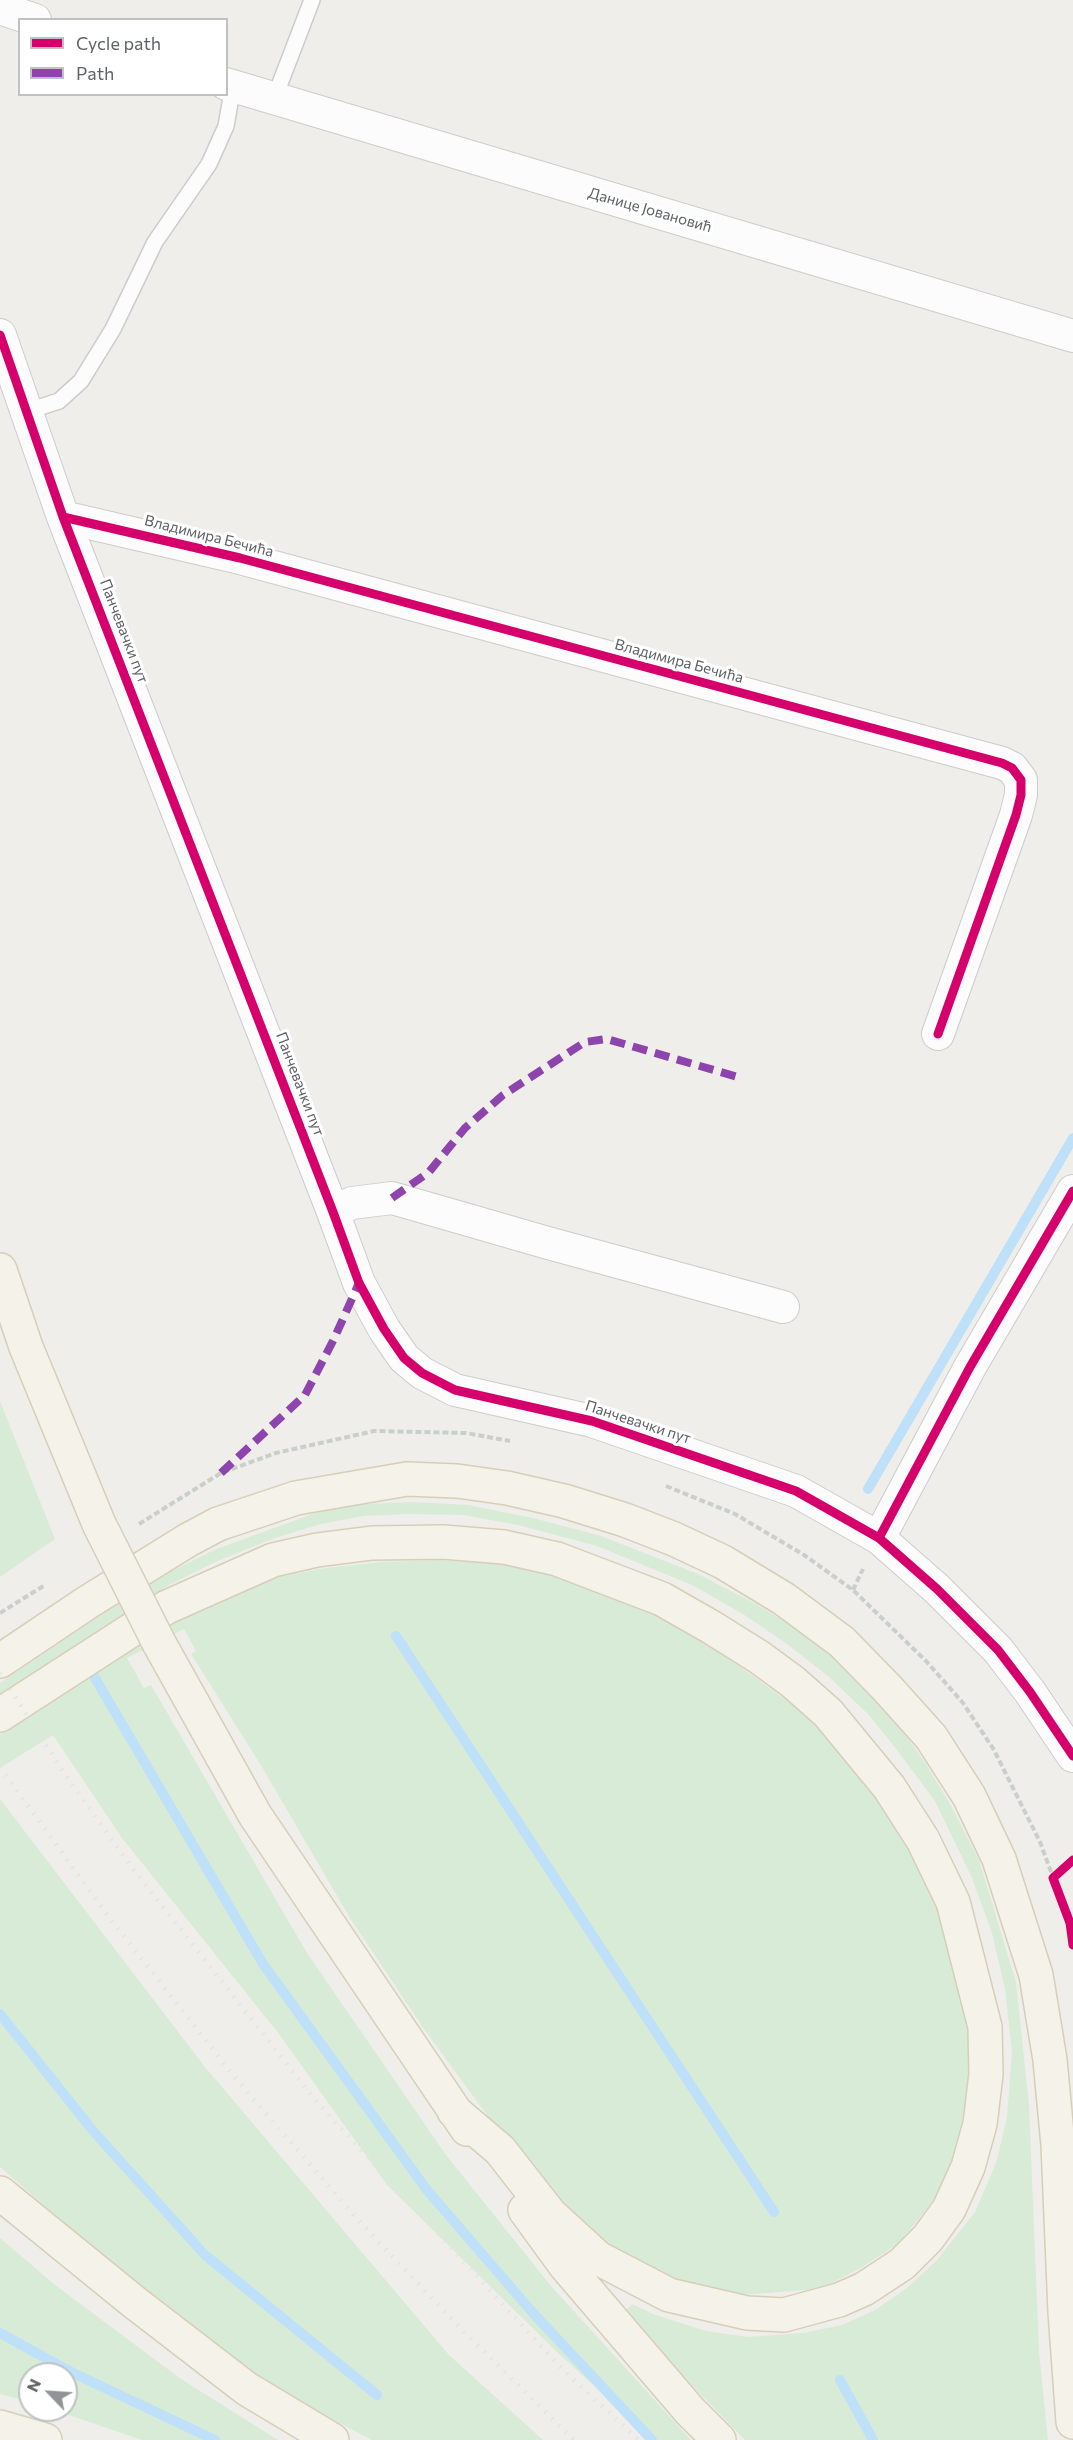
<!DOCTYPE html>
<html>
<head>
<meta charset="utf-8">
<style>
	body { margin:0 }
	#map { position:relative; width:1073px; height:2440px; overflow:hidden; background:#efeeea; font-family:Commissioner,sans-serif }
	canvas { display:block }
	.legend { position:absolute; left:18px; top:18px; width:210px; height:78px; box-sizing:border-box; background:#fff; border:2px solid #bfc1c3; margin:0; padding:8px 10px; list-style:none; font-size:18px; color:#5f6368 }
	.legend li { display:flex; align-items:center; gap:12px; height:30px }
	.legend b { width:30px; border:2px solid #bfc1c3 }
	.north { position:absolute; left:18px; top:2362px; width:60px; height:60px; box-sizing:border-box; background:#fff; border:2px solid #bfc1c3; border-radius:50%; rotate:295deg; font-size:16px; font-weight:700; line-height:24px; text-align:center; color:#5f6368 }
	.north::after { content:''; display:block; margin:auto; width:21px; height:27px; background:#919496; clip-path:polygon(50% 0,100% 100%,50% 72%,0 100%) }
</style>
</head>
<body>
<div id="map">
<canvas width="1073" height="2440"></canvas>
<ul class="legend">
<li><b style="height:8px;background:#d6006c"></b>Cycle path</li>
<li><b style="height:8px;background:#8e44ad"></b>Path</li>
</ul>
<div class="north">N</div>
</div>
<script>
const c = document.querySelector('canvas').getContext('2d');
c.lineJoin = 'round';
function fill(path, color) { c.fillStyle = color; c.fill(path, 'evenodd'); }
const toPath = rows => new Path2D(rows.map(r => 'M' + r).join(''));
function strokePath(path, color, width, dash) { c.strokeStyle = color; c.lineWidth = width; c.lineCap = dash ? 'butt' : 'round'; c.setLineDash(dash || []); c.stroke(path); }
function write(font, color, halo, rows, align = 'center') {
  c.font = font + ' Commissioner,sans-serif'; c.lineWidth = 6; c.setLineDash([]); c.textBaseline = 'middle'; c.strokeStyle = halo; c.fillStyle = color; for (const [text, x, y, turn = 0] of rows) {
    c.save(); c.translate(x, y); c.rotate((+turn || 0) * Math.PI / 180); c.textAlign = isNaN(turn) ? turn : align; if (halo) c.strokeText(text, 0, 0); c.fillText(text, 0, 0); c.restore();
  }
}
fill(toPath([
	[0,1401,55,1539,0,1577],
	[411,1502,468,1505,533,1518,601,1536,698,1574,754,1603,821,1643,862,1682,897,1723,924,1761,950,1804,979,1860,1016,1982,1029,2105,1039,2352,1048,2440,745,2440,623,2314,632,2304,653,2314,706,2331,749,2337,803,2333,842,2325,875,2310,907,2288,937,2260,975,2212,996,2163,1007,2118,1012,2052,1005,1989,992,1933,972,1878,935,1801,897,1750,869,1715,829,1677,787,1644,743,1614,692,1585,597,1546,518,1525,464,1515,407,1514,363,1516,321,1524,272,1539,213,1563,169,1585,0,1698,0,1683,101,1615,170,1572,214,1550,321,1511,367,1504],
	[438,1560,500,1564,555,1576,652,1613,730,1659,809,1717,865,1774,911,1850,936,1903,968,2022,968,2105,955,2156,934,2200,899,2243,859,2269,820,2289,739,2295,696,2286,637,2264,584,2229,495,2126,424,2029,350,1918,262,1767,191,1654,196,1651,184,1629,127,1658,144,1688,151,1685,307,1953,446,2155,551,2286,691,2440,653,2440,556,2351,387,2185,279,2034,122,1838,53,1735,0,1768,0,1734,122,1652,187,1612,282,1576,326,1568,381,1562],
	[0,1799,205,2067,449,2355,543,2440,372,2440,284,2394,191,2326,124,2275,0,2167],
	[0,2238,55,2285,181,2379,278,2440,142,2440,54,2410,66,2410,66,2374,30,2374,30,2402,0,2394]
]), '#d8ebd6');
strokePath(toPath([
	[868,1489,1073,1138],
	[396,1636,774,2212],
	[92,1673,263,1964,427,2190,533,2313,652,2440],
	[0,2014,94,2132,205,2255,377,2395],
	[0,2333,71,2372,215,2440],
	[840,2380,873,2440]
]), '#bfe0f9', 10);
const lane = toPath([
	[274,99,312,0],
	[28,411,59,401,81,381,113,329,155,242,209,164,226,126,233,86]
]);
const street = toPath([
	[0,8,35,20],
	[226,84,1073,336],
	[0,335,63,517,333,1212,359,1283,384,1329,404,1358,422,1373,455,1390,592,1421,796,1491,879,1538,937,1589,998,1650,1030,1692,1073,1756],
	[63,517,240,558,1002,763,1012,768,1021,780,1021,795,1016,815,938,1034],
	[333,1212,352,1203,392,1198,548,1243,783,1307],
	[879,1538,970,1367,1073,1191]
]);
const primary = toPath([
	[0,1270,26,1347,99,1524],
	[159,1643,255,1815,467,2129],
	[0,1661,88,1602,188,1540,218,1524,296,1498,407,1479,457,1481,507,1488,564,1501,625,1520,674,1539,723,1562,784,1599,842,1642,887,1688,931,1737,969,1796,999,1859,1036,1975,1050,2060,1058,2145,1065,2312,1073,2422],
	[0,1715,167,1607,273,1560,317,1550,372,1543,443,1542,504,1547,557,1559,662,1599,711,1627,759,1657,793,1682,828,1713,889,1787,923,1840,953,1902,985,2027,986,2074,980,2124,968,2167,949,2209,928,2238,902,2264,864,2289,839,2300,784,2315,747,2313,669,2295,598,2258,550,2214,500,2150,454,2111],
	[0,2193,134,2302,247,2389,332,2440],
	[525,2210,565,2265,690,2411,719,2440],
	[0,2427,45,2440]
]);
strokePath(lane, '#cbcccc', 18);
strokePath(street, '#cbcccc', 34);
strokePath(primary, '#d7ceb8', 36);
strokePath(toPath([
	[666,1486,735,1514,804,1555,853,1590,926,1661,963,1703,994,1750,1040,1842,1070,1923,1073,1945],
	[139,1524,221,1473,276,1453,374,1431,466,1433,510,1441],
	[853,1590,863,1569],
	[0,1613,45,1585]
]), '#cacfcc', 4, [6, 3]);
strokePath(lane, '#fdfcfc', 15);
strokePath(street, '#fdfcfc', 32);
strokePath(primary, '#f4f2e9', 33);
strokePath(toPath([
	[0,1673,64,1773,130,1865,316,2101,563,2370,639,2440],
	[0,1767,108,1916,237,2080,359,2221,464,2332,574,2440]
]), '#e4e4e4', 4.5, [1.5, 8]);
const primaryBridge = toPath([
	[99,1524,159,1643]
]);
strokePath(primaryBridge, '#d7ceb8', 36, []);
strokePath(primaryBridge, '#f4f2e9', 33);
strokePath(toPath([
	[392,1198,429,1172,465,1128,503,1095,585,1042,607,1039,741,1078],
	[221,1473,305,1395,334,1339,359,1283]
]), '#8e44ad', 8, [15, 8]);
strokePath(toPath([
	[0,335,63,517,333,1212,359,1283,384,1329,404,1358,422,1373,455,1390,592,1421,796,1491,879,1538,937,1589,998,1650,1030,1692,1073,1756],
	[63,517,240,558,1002,763,1012,768,1021,780,1021,795,1016,815,938,1034],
	[879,1538,970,1367,1073,1191],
	[1073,1860,1053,1878,1070,1923,1073,1945]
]), '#d6006c', 9);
write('15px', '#5f6368', '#fff', [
	["Данице Јовановић",650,210,16],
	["Владимира Бечића",209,536,14],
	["Панчевачки пут",124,631,69],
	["Владимира Бечића",679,661,15],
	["Панчевачки пут",300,1084,69],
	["Панчевачки пут",638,1422,18]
]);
</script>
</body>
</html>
